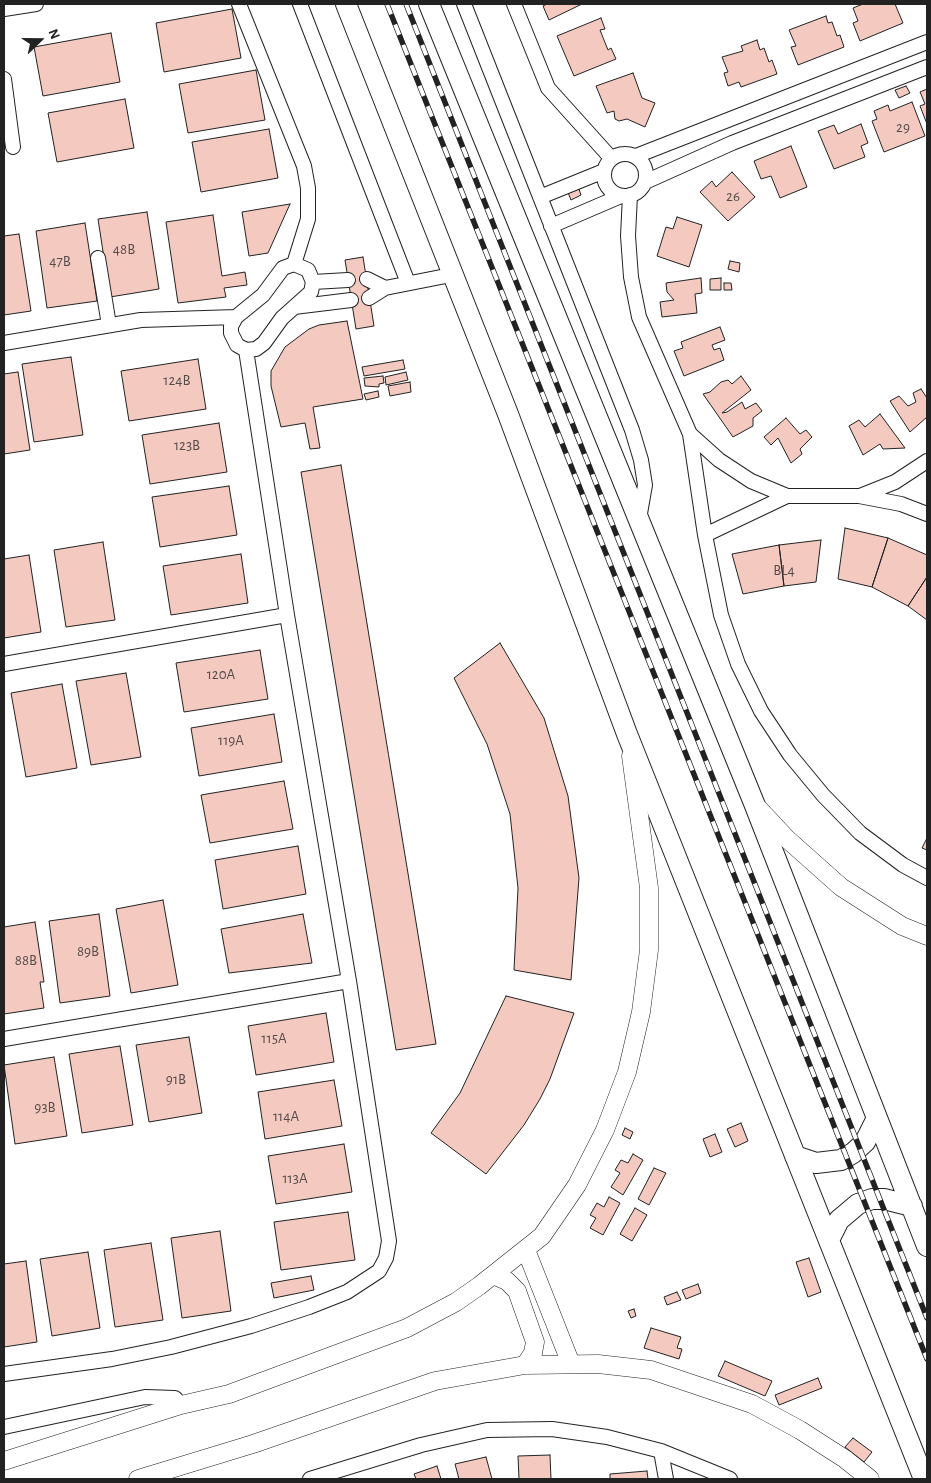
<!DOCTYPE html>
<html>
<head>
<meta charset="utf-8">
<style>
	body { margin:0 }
	#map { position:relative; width:931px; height:1483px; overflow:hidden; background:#fff; font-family:"Alegreya Sans",sans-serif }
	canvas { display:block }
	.frame { position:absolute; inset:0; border:5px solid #222; pointer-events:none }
	.north { position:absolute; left:15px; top:15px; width:50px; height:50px; -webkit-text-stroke:4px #fff; paint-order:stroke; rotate:68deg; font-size:14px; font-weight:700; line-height:20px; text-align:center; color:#222 }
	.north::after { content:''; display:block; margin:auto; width:18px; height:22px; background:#222; clip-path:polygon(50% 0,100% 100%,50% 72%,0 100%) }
</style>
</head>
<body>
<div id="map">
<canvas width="931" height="1483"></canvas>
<div class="frame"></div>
<div class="north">N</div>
</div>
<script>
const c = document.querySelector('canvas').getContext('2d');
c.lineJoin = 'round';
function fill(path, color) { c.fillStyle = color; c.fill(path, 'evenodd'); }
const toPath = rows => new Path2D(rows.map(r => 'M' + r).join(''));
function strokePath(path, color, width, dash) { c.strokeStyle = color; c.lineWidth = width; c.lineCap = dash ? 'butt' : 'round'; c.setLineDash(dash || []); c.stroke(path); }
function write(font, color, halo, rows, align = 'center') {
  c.font = font + ' "Alegreya Sans",sans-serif'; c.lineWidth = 4; c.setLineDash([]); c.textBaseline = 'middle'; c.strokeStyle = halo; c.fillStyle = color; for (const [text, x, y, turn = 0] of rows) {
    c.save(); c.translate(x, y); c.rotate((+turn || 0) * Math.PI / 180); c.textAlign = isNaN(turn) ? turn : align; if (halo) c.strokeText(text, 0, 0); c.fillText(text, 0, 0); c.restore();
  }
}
const building = toPath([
	[547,4,582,4,549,20,543,6,547,4],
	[863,4,895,4,903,23,860,41,853,23,858,21,853,8,863,4],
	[232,9,241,58,164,72,156,23,232,9],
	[826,16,828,23,832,22,837,36,840,35,844,47,798,65,791,47,796,46,789,30,826,16],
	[601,18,605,29,600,30,608,50,611,48,616,59,574,76,557,36,601,18],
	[111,33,120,82,43,96,34,47,111,33],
	[757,40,760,50,764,48,769,62,772,60,777,74,741,87,739,82,728,86,724,73,728,72,722,57,743,51,741,46,757,40],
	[256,70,265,120,188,133,179,84,256,70],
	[633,73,642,98,655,103,645,127,627,119,619,121,615,119,614,111,607,113,596,86,633,73],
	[906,86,910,93,899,98,895,90,906,86],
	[927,89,927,124,920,106,925,104,920,92,927,89],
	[125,99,134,148,57,162,48,113,125,99],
	[912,102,925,136,884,152,872,121,877,119,874,111,888,105,890,111,912,102],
	[861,124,868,143,861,146,865,157,834,169,818,131,834,125,838,134,861,124],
	[269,129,278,178,201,192,192,142,269,129],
	[791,146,807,187,780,198,771,176,761,179,754,161,791,146],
	[732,172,755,197,728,221,700,192,712,181,716,187,732,172],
	[578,186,581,195,571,200,567,190,578,186],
	[290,204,268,253,249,256,242,212,290,204],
	[147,212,159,289,110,297,98,219,147,212],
	[213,215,222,276,245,272,247,285,224,288,226,297,178,303,166,222,213,215],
	[677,217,702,225,689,267,657,256,666,227,673,229,677,217],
	[85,223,97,301,47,308,36,231,85,223],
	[19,234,31,311,4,315,4,236,19,234],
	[363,257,374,326,356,329,345,260,363,257],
	[730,261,740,263,739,272,728,269,730,261],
	[701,278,702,293,695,294,697,313,662,317,660,302,674,300,667,292,666,283,701,278],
	[721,278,721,290,710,290,710,279,721,278],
	[724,283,731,283,732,290,724,290,724,283],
	[347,321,363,399,313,407,320,448,310,449,305,423,281,427,271,386,271,371,285,347,309,329,319,325,347,321],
	[720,327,725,340,712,345,714,350,720,348,724,360,684,376,674,351,683,348,681,342,720,327],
	[71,357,83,435,34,442,22,364,71,357],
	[198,359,206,409,129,421,121,371,198,359],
	[403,360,405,369,364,376,362,367,403,360],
	[18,372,30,450,4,454,4,374,18,372],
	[406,372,408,380,386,385,385,377,406,372],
	[383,376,384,383,379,384,379,387,365,386,364,378,383,376],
	[741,376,751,390,722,413,727,412,742,402,745,409,756,403,762,411,753,418,753,426,733,437,703,394,710,392,721,382,728,380,732,384,741,376],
	[410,382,411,392,390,396,388,386,410,382],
	[921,389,927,398,927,417,910,432,890,401,899,396,908,406,916,402,913,393,921,389],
	[378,391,379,397,366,400,364,394,378,391],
	[880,414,905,448,883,449,880,444,863,455,849,426,859,420,865,427,880,414],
	[786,418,800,434,806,430,812,437,800,449,802,454,791,463,778,438,771,445,764,437,786,418],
	[219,423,227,472,150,484,142,435,219,423],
	[341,465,436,1044,396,1050,301,472,341,465],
	[229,486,237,535,160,547,152,497,229,486],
	[845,528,888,538,872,587,838,579,845,528],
	[888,538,927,555,927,577,908,606,872,587,888,538],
	[821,540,816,582,784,586,779,545,821,540],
	[103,542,115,620,66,627,54,550,103,542],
	[779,545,784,586,743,594,732,554,779,545],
	[241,554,248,603,171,615,163,566,241,554],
	[29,555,41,632,4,638,4,559,29,555],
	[927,577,927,620,908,606,927,577],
	[500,643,544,718,568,796,579,878,571,980,514,970,518,888,510,814,487,744,454,678,500,643],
	[260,650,268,699,184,712,176,663,260,650],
	[126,673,141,757,91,765,76,681,126,673],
	[62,684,77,768,26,777,11,693,62,684],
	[274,714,282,762,199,776,191,728,274,714],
	[284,781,293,829,210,843,201,795,284,781],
	[927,838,927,850,922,848,927,838],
	[298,846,306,894,223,909,215,860,298,846],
	[163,900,178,985,131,993,116,909,163,900],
	[99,914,110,996,60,1003,49,921,99,914],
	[303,914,312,963,229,973,221,929,303,914],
	[35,922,44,982,40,982,44,1008,4,1014,4,927,35,922],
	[506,996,574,1013,550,1079,540,1099,524,1125,486,1174,431,1133,460,1093,506,996],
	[326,1013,334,1062,256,1075,248,1026,326,1013],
	[189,1037,202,1113,149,1122,136,1045,189,1037],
	[120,1046,133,1125,82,1133,69,1054,120,1046],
	[54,1057,67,1136,15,1144,4,1065,54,1057],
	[334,1080,342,1126,265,1139,258,1092,334,1080],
	[741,1123,748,1141,735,1147,727,1129,741,1123],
	[625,1128,633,1132,630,1139,622,1135,625,1128],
	[715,1134,722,1152,710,1157,703,1139,715,1134],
	[344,1144,352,1192,276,1204,268,1156,344,1144],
	[633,1154,643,1160,623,1195,611,1187,620,1173,615,1170,621,1160,628,1163,633,1154],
	[654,1168,666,1173,649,1205,638,1199,654,1168],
	[609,1197,620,1203,603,1235,590,1228,596,1218,590,1215,597,1203,604,1207,609,1197],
	[635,1208,647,1215,632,1241,620,1234,635,1208],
	[348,1212,355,1260,281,1270,274,1222,348,1212],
	[220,1231,231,1311,182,1318,171,1238,220,1231],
	[151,1243,163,1320,115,1327,104,1250,151,1243],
	[88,1252,100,1328,52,1336,40,1259,88,1252],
	[809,1258,821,1292,808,1297,796,1262,809,1258],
	[26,1261,37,1342,4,1347,4,1264,26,1261],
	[311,1276,314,1290,274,1298,271,1283,311,1276],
	[698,1284,701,1293,686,1299,682,1290,698,1284],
	[677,1292,681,1300,667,1305,664,1297,677,1292],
	[634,1309,636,1316,631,1318,628,1311,634,1309],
	[651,1328,681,1337,677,1348,682,1349,679,1359,644,1348,651,1328],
	[725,1361,772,1381,765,1396,718,1376,725,1361],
	[818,1378,822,1388,779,1405,775,1395,818,1378],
	[853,1438,872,1452,864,1462,845,1447,853,1438],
	[550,1455,551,1479,519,1479,518,1456,550,1455],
	[486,1457,492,1479,459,1479,455,1464,486,1457],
	[437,1466,441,1479,416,1479,414,1474,437,1466],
	[647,1471,648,1479,610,1479,610,1474,647,1471]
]);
fill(building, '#f3c9c0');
strokePath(building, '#222', 1);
const minor = toPath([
	[239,4,304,166,308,188,308,219,294,264],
	[300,4,408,283],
	[464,4,632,430,641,460,645,485,639,519],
	[514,4,548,88,611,158],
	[4,9,36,4],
	[4,79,13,147],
	'604 175a21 21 0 1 1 42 0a21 21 0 1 1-42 0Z',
	[636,156,927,42],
	[645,182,732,143,927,67],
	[630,195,628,236,631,277,639,317,690,434,705,535,721,615,738,664,761,711,790,755,823,795,860,833,903,865,927,878],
	[540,197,604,171],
	[551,226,621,196],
	[98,258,109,325],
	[294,264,308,270,313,282,311,292,282,318,264,343,256,349,246,350,237,345,231,333,231,326,236,317,263,295,283,268,294,264],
	[367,279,385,288],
	[313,282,348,280],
	[369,298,385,288,451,275],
	[294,307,351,300],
	[4,343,141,320,236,317],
	[690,434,719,460,751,481,787,496,859,496,901,504,927,514],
	[860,496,895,482,927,461],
	[705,535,787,496],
	[4,664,287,615],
	[4,1039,349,981],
	[4,1374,112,1359,171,1347,251,1326,309,1307,347,1292,379,1271,386,1258,389,1241,349,981,287,615,246,350],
	[4,1427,145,1397,175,1398,181,1405],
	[661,1451,666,1479],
	[310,1479,421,1445,487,1430,552,1429,607,1437,661,1451,730,1479]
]);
const tertiary = toPath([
	[758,808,786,838,841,887,902,926,927,936],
	[526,1250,571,1364],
	[493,1275,507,1281,517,1291,535,1342,533,1353,525,1365],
	[4,1461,181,1405,229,1394,407,1328,456,1302,479,1286,542,1236,577,1185,605,1130,627,1072,641,1012,649,950,649,888,631,756],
	[138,1479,253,1444,435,1381,525,1365,598,1364,651,1370,752,1404,800,1430,845,1459,870,1479]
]);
const secondary = toPath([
	[346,4,508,414,627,734,924,1479],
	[429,4,754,803,927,1246],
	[795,1156,816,1163,841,1160,853,1153,865,1142,877,1118],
	[829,1240,839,1220,858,1204,872,1199,884,1199,912,1206]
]);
strokePath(minor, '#222', 16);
strokePath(tertiary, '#222', 19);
strokePath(secondary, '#222', 22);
strokePath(minor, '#fff', 14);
strokePath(tertiary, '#fff', 18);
strokePath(secondary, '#fff', 20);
const rail = toPath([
	[387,4,927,1359],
	[406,4,927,1318]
]);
strokePath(rail, '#222', 5.5);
strokePath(rail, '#fff', 4, [11]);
write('15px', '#564c4a', null, [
	["29",903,127],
	["26",733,196],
	["48B",124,249],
	["47B",60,261],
	["124B",177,380],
	["123B",187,445],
	["BL4",784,570],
	["120A",221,674],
	["119A",231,740],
	["89B",88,951],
	["88B",26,960],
	["115A",274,1038],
	["91B",176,1079],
	["93B",45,1107],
	["114A",286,1116],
	["113A",295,1178]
]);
</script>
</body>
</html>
